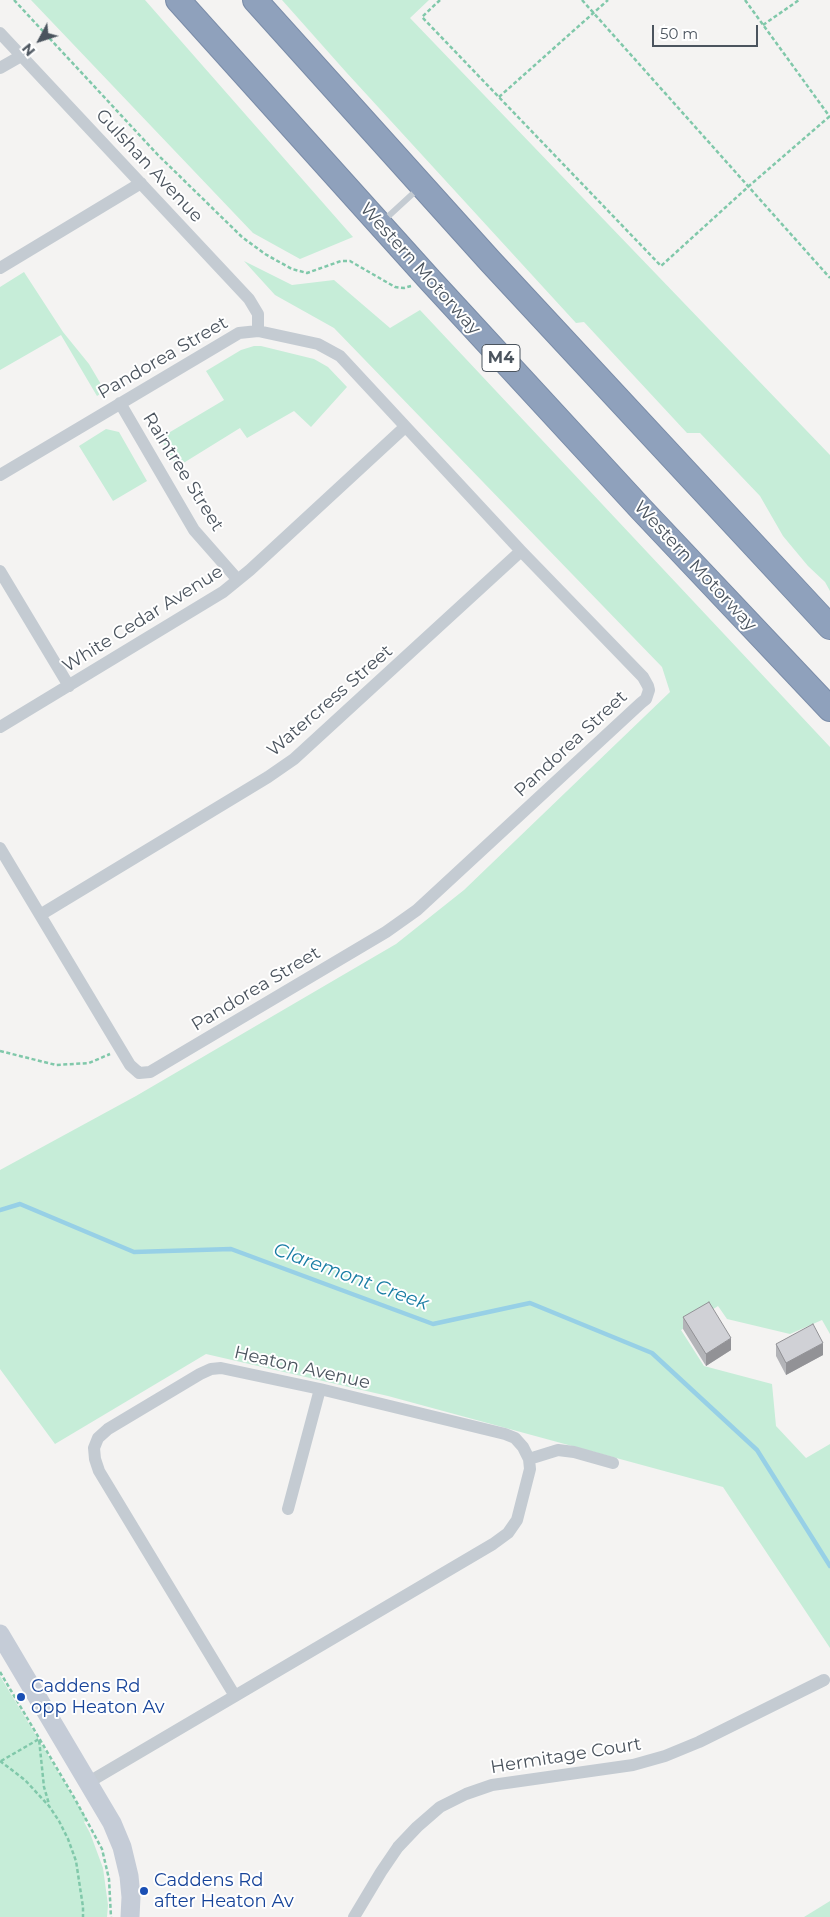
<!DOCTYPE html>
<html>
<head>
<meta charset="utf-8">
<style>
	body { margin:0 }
	#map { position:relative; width:830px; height:1917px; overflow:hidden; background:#f4f3f2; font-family:Montserrat,sans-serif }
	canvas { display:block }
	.north { position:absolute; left:15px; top:15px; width:50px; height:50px; -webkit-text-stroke:4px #fff; paint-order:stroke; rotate:230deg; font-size:14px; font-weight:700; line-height:20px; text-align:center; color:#4b545e }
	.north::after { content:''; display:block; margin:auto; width:18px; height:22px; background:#4b545e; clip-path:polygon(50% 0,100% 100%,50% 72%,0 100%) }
	.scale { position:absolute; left:652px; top:25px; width:106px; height:22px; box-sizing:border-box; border:2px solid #4b545e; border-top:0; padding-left:6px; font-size:15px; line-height:18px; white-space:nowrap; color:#4b545e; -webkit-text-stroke:4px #fff; paint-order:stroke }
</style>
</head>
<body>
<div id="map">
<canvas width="830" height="1917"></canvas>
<div class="north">N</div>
<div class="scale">50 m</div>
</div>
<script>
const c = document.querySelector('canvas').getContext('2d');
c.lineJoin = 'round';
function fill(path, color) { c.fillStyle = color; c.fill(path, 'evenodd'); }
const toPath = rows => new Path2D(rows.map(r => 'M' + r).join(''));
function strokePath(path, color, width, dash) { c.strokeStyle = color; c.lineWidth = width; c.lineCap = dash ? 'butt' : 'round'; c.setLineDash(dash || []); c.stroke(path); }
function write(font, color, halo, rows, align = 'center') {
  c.font = font + ' Montserrat,sans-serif'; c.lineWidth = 4; c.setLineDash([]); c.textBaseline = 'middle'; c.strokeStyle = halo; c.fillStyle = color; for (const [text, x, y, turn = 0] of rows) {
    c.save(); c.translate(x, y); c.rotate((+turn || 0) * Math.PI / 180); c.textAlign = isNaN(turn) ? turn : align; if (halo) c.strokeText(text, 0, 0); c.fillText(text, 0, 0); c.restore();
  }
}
fill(toPath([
	[31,0,145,0,353,237,300,259,253,233],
	[282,0,429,0,410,18,830,455,830,591,825,582,808,566,783,536,760,496,700,433,687,433,584,322,576,323,346,72],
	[244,261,292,285,334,280,390,328,420,310,830,747,830,1334,822,1320,790,1334,727,1319,718,1306,681,1330,704,1366,772,1384,776,1426,806,1458,830,1444,830,1648,723,1487,388,1396,206,1354,55,1444,0,1369,0,1170,136,1096,396,944,464,890,670,692,662,667,334,328,275,295],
	[24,272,63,332,89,364,105,391,97,396,61,335,0,370,0,287],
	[254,346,261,346,314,359,328,367,347,387,311,427,294,411,247,438,240,428,177,467,160,438,224,400,206,371,241,350],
	[106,429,119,432,147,481,113,501,79,446],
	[0,1676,87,1820,84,1822,90,1833,103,1868,108,1905,107,1917,0,1917],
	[830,1901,830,1917,804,1917]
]), '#c6edd8');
strokePath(toPath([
	[0,1210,20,1204,134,1252,231,1249,433,1324,530,1303,652,1353,757,1450,830,1566]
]), '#97d0e6', 4.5);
const highway = toPath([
	[178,0,430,280,641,509,830,709],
	[255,0,490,261,830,627]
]);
strokePath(highway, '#7a8ca8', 26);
strokePath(toPath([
	[14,0,158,155,242,237,265,254,292,269,307,273,341,261,350,261,395,287,404,288,411,286],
	[440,0,422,17,661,266,749,186,830,116],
	[582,0,830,278],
	[745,0,830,117],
	[763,25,799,0],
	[499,97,608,0],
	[0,1051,56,1065,89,1063,110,1054],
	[0,1672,75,1799,102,1849,109,1879,111,1917],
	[0,1761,25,1780,49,1806,59,1821,68,1839,76,1861,83,1907,83,1917],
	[1,1761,39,1739,44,1787,49,1804]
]), '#80c8aa', 2.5, [4, 2.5]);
strokePath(toPath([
	[382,222,419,188]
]), '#c4cbd2', 6);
strokePath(toPath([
	[0,33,249,299,258,314,258,331],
	[0,68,21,56],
	[0,268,141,183],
	[120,403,194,530,238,580],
	[0,475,239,333,258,331,318,344,340,356,521,551,643,677,648,686,649,690,646,699,641,703,417,910,386,932,150,1072,139,1073,130,1065,0,848],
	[0,571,69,686],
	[0,727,223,592,250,570,405,427],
	[40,915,268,777,294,759,521,551],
	[529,1459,558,1450,574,1452,613,1463],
	[288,1509,320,1389],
	[89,1782,493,1544,508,1533,517,1520,530,1469,529,1459,523,1447,515,1438,505,1434,320,1389,221,1368,211,1369,200,1374,108,1429,98,1438,94,1448,95,1459,99,1471,235,1696],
	[354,1917,381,1872,398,1847,417,1827,440,1807,466,1794,492,1785,633,1765,665,1756,699,1742,824,1680]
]), '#c4cbd2', 12);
strokePath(toPath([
	[0,1634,112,1823,122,1847,129,1876,131,1897,130,1917]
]), '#c5ccd7', 19);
strokePath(highway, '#8fa1bc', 24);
fill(toPath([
	[683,1317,731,1350,706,1366,683,1329],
	[776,1344,823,1355,786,1375,776,1356]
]), '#b3b4b8');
fill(toPath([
	[731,1338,731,1350,706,1366,706,1354],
	[823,1343,823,1355,786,1375,786,1363]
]), '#929296');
const building = toPath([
	[709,1302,731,1338,706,1354,683,1317,709,1302],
	[813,1324,823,1343,786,1363,776,1344,813,1324]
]);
fill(building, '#d0d1d6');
strokePath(building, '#929296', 1);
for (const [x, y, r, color] of [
	[21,1697,5,"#1a4fb4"],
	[144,1891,5,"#1a4fb4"]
]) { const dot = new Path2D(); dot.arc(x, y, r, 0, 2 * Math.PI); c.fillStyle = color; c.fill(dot); strokePath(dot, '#fff', 2); }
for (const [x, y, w] of [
	[501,358,38]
]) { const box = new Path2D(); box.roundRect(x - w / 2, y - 13.5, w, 27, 4); c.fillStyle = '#fff'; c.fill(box); strokePath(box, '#4b545e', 1); }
write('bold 16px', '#4b545e', null, [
	["M4",501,358]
]);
write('18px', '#4b545e', '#fff', [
	["Gulshan Avenue",149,166,47],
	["Western Motorway",420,269,48],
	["Pandorea Street",163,358,-30],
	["Raintree Street",183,472,58],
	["Western Motorway",695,566,47],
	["White Cedar Avenue",143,619,-32],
	["Watercress Street",330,701,-41],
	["Pandorea Street",571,744,-43],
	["Pandorea Street",256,989,-31],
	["Heaton Avenue",302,1368,13],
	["Hermitage Court",566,1756,-9]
]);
write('18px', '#164399', '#fff', [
	["Caddens Rd",31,1687],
	["opp Heaton Av",31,1708],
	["Caddens Rd",154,1881],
	["after Heaton Av",154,1902]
], 'left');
write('italic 19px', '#197da4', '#fff', [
	["Claremont Creek",351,1277,20]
]);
</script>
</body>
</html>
